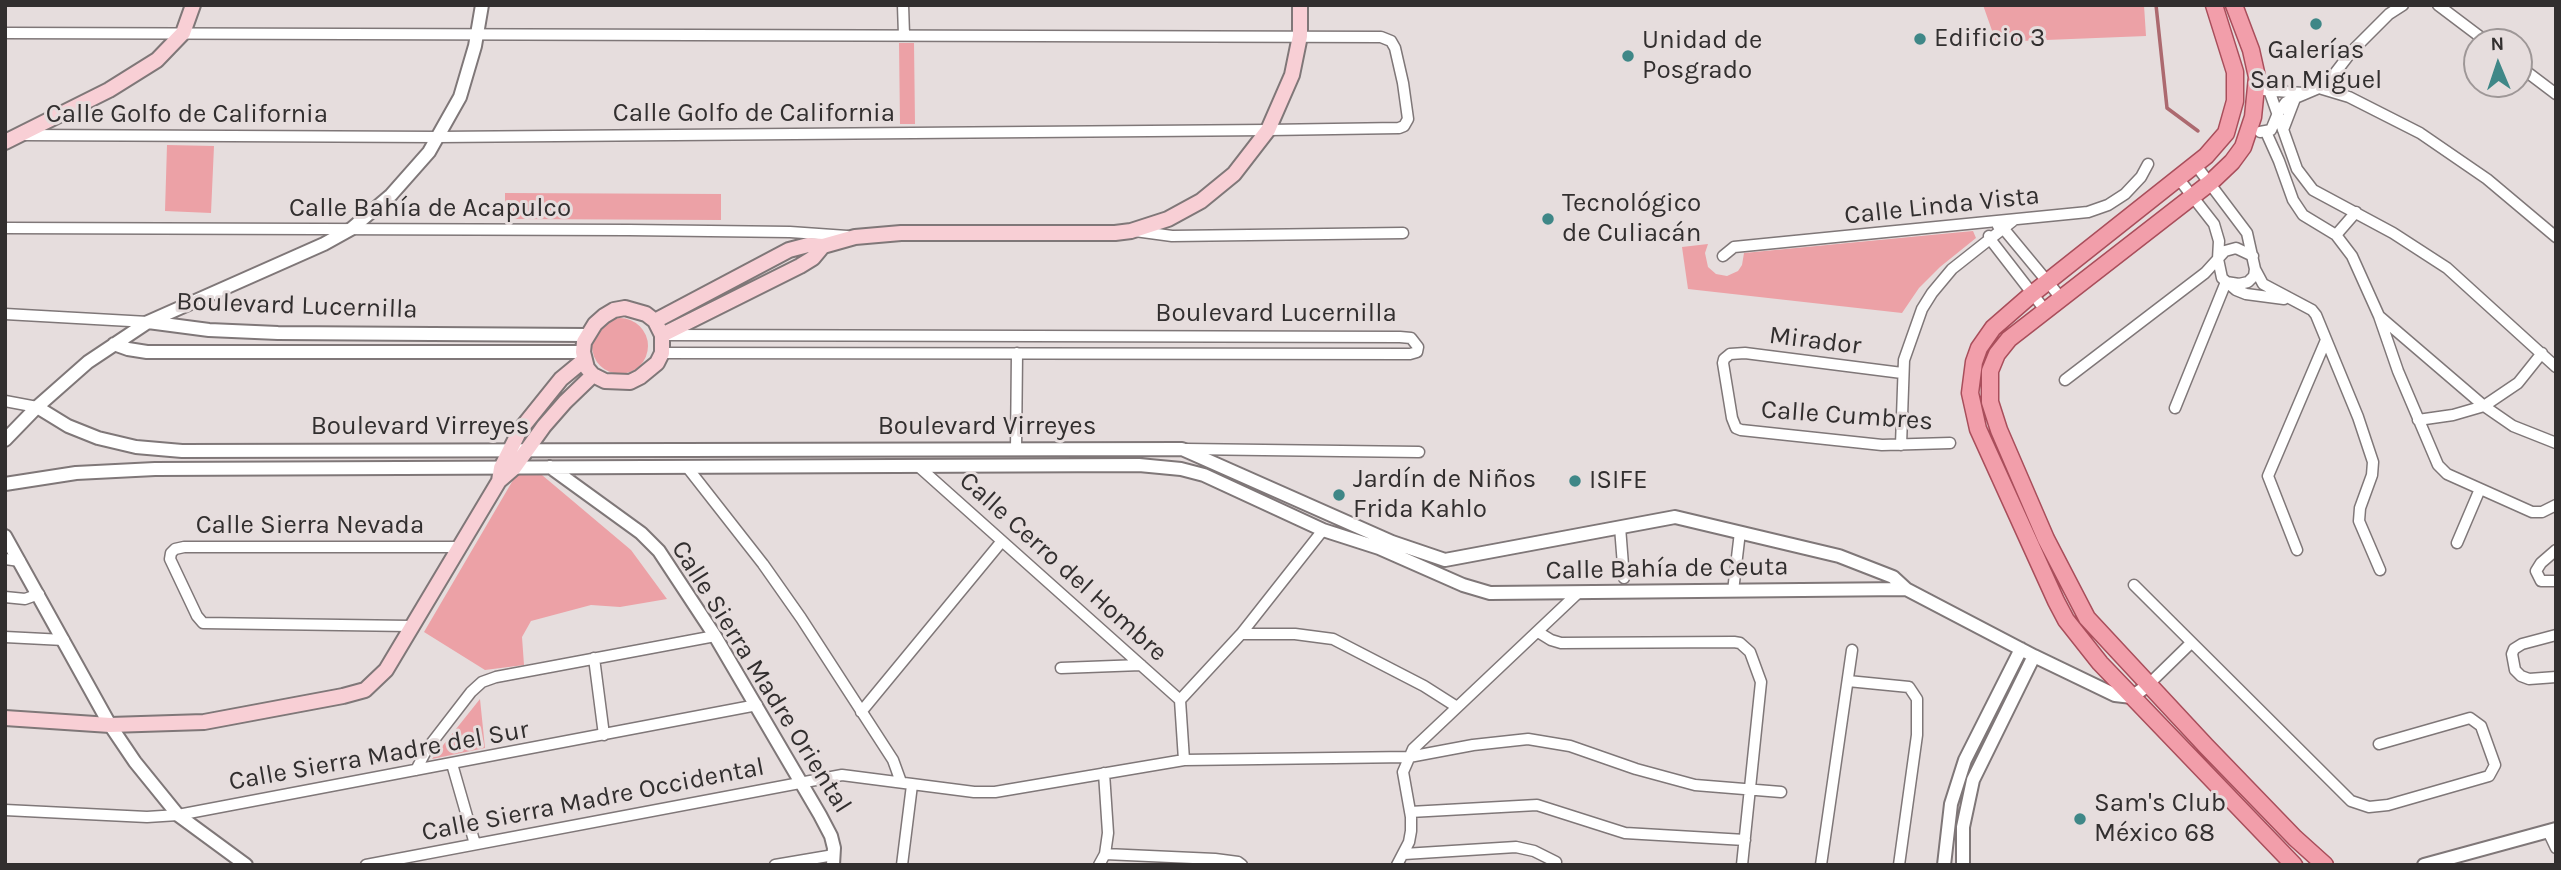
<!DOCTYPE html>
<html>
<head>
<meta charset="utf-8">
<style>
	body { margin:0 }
	#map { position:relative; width:2561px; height:870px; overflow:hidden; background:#e6dddd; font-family:Karla,sans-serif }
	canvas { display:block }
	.frame { position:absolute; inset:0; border:7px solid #322f2f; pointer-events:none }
	.north { position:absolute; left:2463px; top:28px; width:70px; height:70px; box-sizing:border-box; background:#e6dddd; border:2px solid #9e9797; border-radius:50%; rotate:358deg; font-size:19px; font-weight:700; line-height:28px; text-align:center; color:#322f2f }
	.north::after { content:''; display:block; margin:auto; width:24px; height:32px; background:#3f8787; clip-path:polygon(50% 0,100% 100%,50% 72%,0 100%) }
</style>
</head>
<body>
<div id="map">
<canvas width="2561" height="870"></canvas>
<div class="frame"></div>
<div class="north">N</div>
</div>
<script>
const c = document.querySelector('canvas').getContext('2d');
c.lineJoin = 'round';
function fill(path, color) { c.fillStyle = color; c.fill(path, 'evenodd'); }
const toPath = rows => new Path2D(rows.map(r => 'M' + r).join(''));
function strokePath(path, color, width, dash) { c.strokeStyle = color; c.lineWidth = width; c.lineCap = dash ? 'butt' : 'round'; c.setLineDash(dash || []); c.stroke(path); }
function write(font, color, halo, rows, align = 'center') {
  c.font = font + ' Karla,sans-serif'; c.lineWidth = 6; c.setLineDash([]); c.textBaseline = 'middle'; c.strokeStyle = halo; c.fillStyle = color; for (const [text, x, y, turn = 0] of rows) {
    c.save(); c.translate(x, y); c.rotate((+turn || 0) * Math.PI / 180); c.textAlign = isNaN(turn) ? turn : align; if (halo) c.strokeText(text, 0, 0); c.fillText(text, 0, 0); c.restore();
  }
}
fill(toPath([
	[1983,5,2144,5,2146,36,1996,42],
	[899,43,914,43,915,124,900,124],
	[167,145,214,146,211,213,165,211],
	[505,193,721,194,721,220,505,219],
	[1973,231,1976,238,1940,267,1919,288,1902,313,1688,289,1682,247,1708,244,1705,253,1708,267,1716,274,1727,276,1738,271,1742,265,1744,253],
	'592 346a28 28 0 1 1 56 0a28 28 0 1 1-56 0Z',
	[516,475,542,475,631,550,667,599,620,607,591,605,531,621,522,637,524,665,485,670,424,632],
	[480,699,485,748,432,759]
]), '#eca1a6');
strokePath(toPath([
	[2156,5,2167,108,2198,131]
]), '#ac696f', 3.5);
const minor = toPath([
	[903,5,904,35],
	[2438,5,2487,42],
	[5,33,1381,37,1391,41,1395,48,1403,83,1408,119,1404,126,1399,128,1268,130,438,137,23,135],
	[2519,66,2556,94],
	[2319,88,2349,97,2420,133,2487,179,2556,237],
	[2263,90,2303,93],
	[2269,90,2297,169,2313,190,2393,233,2447,268,2556,367],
	[2283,130,2296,96],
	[2260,132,2271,130,2278,113,2286,102,2319,88,2329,81,2352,51,2389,14,2403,5],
	[2266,132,2279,161,2293,200,2303,215,2336,235,2352,256,2379,316,2398,371,2438,465,2447,474,2532,512,2542,512,2556,505],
	[2195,164,2247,233,2255,269,2263,284,2312,310,2316,315,2358,417,2373,462,2372,475,2360,508,2359,521,2380,570],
	[2178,178,2214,224,2219,241,2218,259,2222,278,2236,290,2246,294,2284,299],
	[1998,226,2003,228,2061,298],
	[5,228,629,230,790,232,847,236],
	[1135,231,1172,236,1403,233],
	[2336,235,2356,212],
	[1989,236,1990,239,2045,310],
	[1723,256,1734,247,2088,212,2108,205,2125,194,2141,177,2148,164],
	[5,314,148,322],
	[2379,316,2484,406,2513,426,2556,443],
	[662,353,1410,354,1417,352,1418,347,1411,338,1400,337,665,335],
	[1902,373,1745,353,1730,354,1724,359,1723,363,1732,418,1736,428,1741,430,1882,445,1950,443],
	[2065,380,2205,273,2225,251,2236,248,2253,256],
	[5,401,37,407],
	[2175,408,2226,282,2239,284,2248,282,2254,276,2255,269],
	[2418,420,2453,415,2484,406,2518,383,2542,353],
	[1901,445,1904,360,1922,309,1932,293,1952,269,2014,220],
	[1186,449,1419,452],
	[1016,450,1017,353],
	[918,466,1180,700],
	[687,467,763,564,801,618,893,760,901,782],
	[1620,527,1624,578],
	[2457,543,2480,489],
	[2297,550,2268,476,2326,340],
	[2556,550,2541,563,2536,571,2541,581,2556,581],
	[5,559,20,561],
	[2134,585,2351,801,2369,807,2388,805,2489,776,2495,765,2481,726,2470,718,2379,744],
	[1733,591,1740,532],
	[5,597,25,599,39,594],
	[410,626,203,623,197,616,170,559,171,553,175,549,184,547,458,547],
	[1538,632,1551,640,1561,643,1734,642,1740,643,1750,652,1761,682,1742,865],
	[1241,634,1295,634,1333,639,1424,686,1457,707],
	[2556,635,2522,644,2514,649,2512,654,2515,670,2521,676,2529,679,2556,677],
	[5,637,64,640],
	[594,658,604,735],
	[1061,668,1141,665],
	[1848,681,1909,687,1917,699,1917,735,1899,865],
	[2148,685,2191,643],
	[1180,700,1241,634,1323,530],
	[1180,700,1184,760],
	[861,712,1002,541],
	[452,764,475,844],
	[416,770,427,749,471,692,482,682,496,677,715,636],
	[5,810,147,817,178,815,757,705],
	[1410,812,1537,805,1625,833,1745,840],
	[2548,831,2556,848],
	[1105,854,1215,859,1238,862,1242,865],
	[1404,854,1516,847,1534,851,1556,862],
	[366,865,842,775,974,792,995,792,1184,760,1409,757,1473,745,1528,739,1570,746,1636,769,1695,785,1781,792],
	[775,865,834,855],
	[902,865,912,785],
	[1099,865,1105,854,1108,833,1104,773],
	[1397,865,1409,842,1411,831,1411,817,1403,772,1413,749,1579,592],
	[1821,865,1852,650]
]);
const tertiary = toPath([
	[148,322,209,330,278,333,587,335],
	[114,344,128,349,147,352,583,352],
	[37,407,68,426,98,438,136,447,182,451,1182,449,1392,542,1445,560,1675,517,1839,556,1893,577,1906,589],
	[5,440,37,407,88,362,148,322,324,244,351,229,391,195,429,152,460,97,475,46,482,5],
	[550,467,641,533,659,551,715,636,820,815,831,836,834,848,833,865],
	[5,484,76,473,155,469,1139,465,1181,469,1204,475,1323,530,1379,548,1463,585,1490,593,1906,589,2034,656,2115,695,2132,697,2148,685],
	[5,536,110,725,135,762,178,815,246,865],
	[1944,865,1951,804,1965,760,2021,649],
	[1963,865,1963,827,1973,780,2034,656],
	[2424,865,2556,829]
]);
const secondary = toPath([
	[5,142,109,90,157,60,183,33,193,5],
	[625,308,646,314,655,321,662,335,662,353,657,363,640,377,630,382,605,381,593,375,587,368,583,352,584,342,595,324,604,316,614,310,625,308],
	[655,321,789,250,808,245,823,246,855,237,901,233,1115,233,1131,231,1168,219,1201,201,1234,174,1268,130,1292,75,1300,36,1300,5],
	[662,335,800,266,813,258,823,246],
	[499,481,501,468,520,430,561,379,584,360],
	[5,718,110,725,204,722,343,696,365,690,386,670,499,481,514,468,544,426,565,402,593,375]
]);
const primary = toPath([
	[2214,5,2235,72,2235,101,2226,133,2206,156,2032,294,1993,328,1979,348,1974,362,1970,393,1978,429,2056,601,2066,620,2100,663,2294,865],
	[2234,5,2251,50,2257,77,2253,117,2243,147,2232,162,2211,182,2009,339,1997,354,1990,371,1990,402,1999,430,2046,539,2087,618,2206,746,2295,838,2325,865]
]);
strokePath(minor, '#7f7778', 13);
strokePath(tertiary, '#7f7778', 16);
strokePath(secondary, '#7f7778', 18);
strokePath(primary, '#a94e5b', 19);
strokePath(minor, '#fff', 10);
strokePath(tertiary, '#fff', 12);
strokePath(secondary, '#f8cfd5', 14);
strokePath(primary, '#f29eaa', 16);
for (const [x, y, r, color] of [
	[2316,24,7,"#3f8787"],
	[1920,39,7,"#3f8787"],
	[1628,56,7,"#3f8787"],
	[1548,219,7,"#3f8787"],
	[1575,481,7,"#3f8787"],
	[1339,495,7,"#3f8787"],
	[2080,819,7,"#3f8787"]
]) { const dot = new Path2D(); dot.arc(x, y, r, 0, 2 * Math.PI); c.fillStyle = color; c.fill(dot); strokePath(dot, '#e6dddd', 2.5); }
write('26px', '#322f2f', '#e6dddd', [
	["Edificio 3",1934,39],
	["Unidad de",1642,41],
	["Posgrado",1642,71],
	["Galerías",2316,51,"center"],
	["San Miguel",2316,81,"center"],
	["Tecnológico",1562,204],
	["de Culiacán",1562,234],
	["Jardín de Niños",1353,480],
	["Frida Kahlo",1353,510],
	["ISIFE",1589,481],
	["Sam's Club",2094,804],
	["México 68",2094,834]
], 'left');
write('26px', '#322f2f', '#e6dddd', [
	["Calle Golfo de California",754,114],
	["Calle Golfo de California",187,115],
	["Calle Linda Vista",1942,206,-6],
	["Calle Bahía de Acapulco",430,209],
	["Boulevard Lucernilla",297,306,2],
	["Boulevard Lucernilla",1276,314],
	["Mirador",1815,341,7],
	["Calle Cumbres",1847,416,4],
	["Boulevard Virreyes",420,427],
	["Boulevard Virreyes",987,427],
	["Calle Sierra Nevada",310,526],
	["Calle Cerro del Hombre",1063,567,42],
	["Calle Bahía de Ceuta",1667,569,-1],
	["Calle Sierra Madre Oriental",761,677,58],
	["Calle Sierra Madre del Sur",379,756,-10],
	["Calle Sierra Madre Occidental",593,800,-11]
]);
</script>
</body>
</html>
